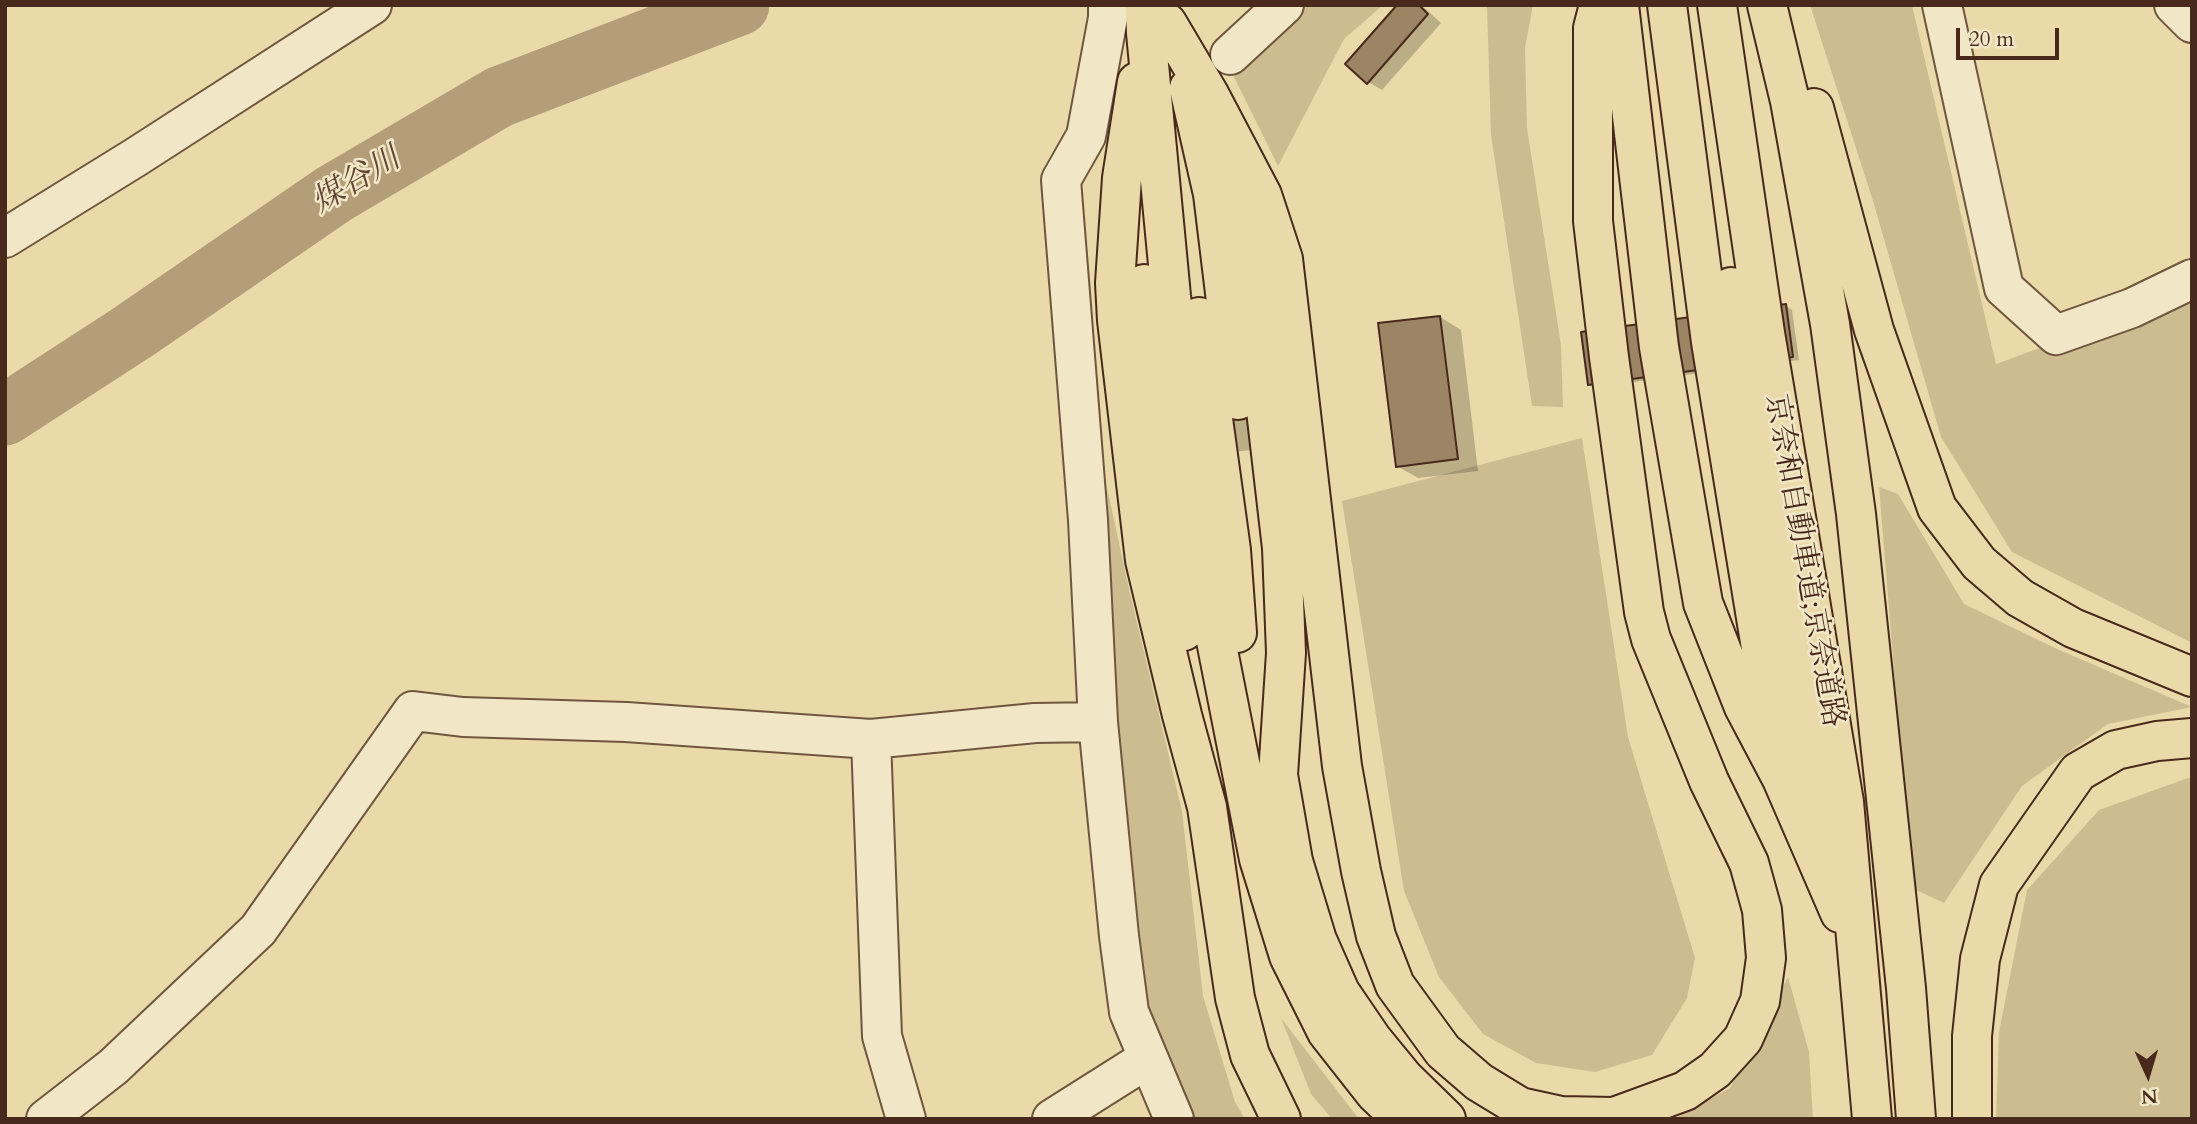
<!DOCTYPE html>
<html>
<head>
<meta charset="utf-8">
<style>
	body { margin:0 }
	#map { position:relative; width:2197px; height:1124px; overflow:hidden; background:#eadaa9; font-family:Cardo,serif }
	canvas { display:block }
	.frame { position:absolute; inset:0; border:7px solid #48291c; pointer-events:none }
	.north { position:absolute; left:2113px; top:1040px; width:70px; height:70px; -webkit-text-stroke:5px #f1e7c7; paint-order:stroke; rotate:176deg; font-size:19px; font-weight:700; line-height:28px; text-align:center; color:#48291c }
	.north::after { content:''; display:block; margin:auto; width:24px; height:32px; background:#48291c; clip-path:polygon(50% 0,100% 100%,50% 72%,0 100%) }
	.scale { position:absolute; left:1956px; top:28px; width:103px; height:32px; box-sizing:border-box; border:4px solid #48291c; border-top:0; padding-left:9px; font-size:21px; line-height:24px; white-space:nowrap; color:#48291c; -webkit-text-stroke:5px #f1e7c7; paint-order:stroke }
</style>
</head>
<body>
<div id="map">
<canvas width="2197" height="1124"></canvas>
<div class="frame"></div>
<div class="north">N</div>
<div class="scale">20 m</div>
</div>
<script>
const c = document.querySelector('canvas').getContext('2d');
c.lineJoin = 'round';
function fill(path, color) { c.fillStyle = color; c.fill(path, 'evenodd'); }
const toPath = rows => new Path2D(rows.map(r => 'M' + r).join(''));
function strokePath(path, color, width, dash) { c.strokeStyle = color; c.lineWidth = width; c.lineCap = dash ? 'butt' : 'round'; c.setLineDash(dash || []); c.stroke(path); }
function write(font, color, halo, rows, align = 'center') {
  c.font = font + ' Cardo,"Noto Serif JP",serif'; c.lineWidth = 5; c.setLineDash([]); c.textBaseline = 'middle'; c.strokeStyle = halo; c.fillStyle = color; for (const [text, x, y, turn = 0] of rows) {
    c.save(); c.translate(x, y); c.rotate((+turn || 0) * Math.PI / 180); c.textAlign = isNaN(turn) ? turn : align; if (halo) c.strokeText(text, 0, 0); c.fillText(text, 0, 0); c.restore();
  }
}
fill(toPath([
	[1305,5,1383,5,1344,39,1278,166,1234,77],
	[1487,5,1533,5,1525,48,1527,128,1561,345,1563,407,1532,406,1491,135],
	[1810,5,1912,5,1996,364,2192,292,2192,643,2012,552,1941,437,1873,201],
	[1582,438,1628,737,1695,958,1687,998,1652,1055,1595,1072,1536,1063,1483,1034,1439,977,1404,891,1342,501],
	[1107,487,1129,589,1182,811,1203,996,1235,1102,1245,1119,1190,1119,1145,1021,1128,936],
	[1879,487,1898,494,1964,604,2057,649,2192,707,2108,724,2022,786,1944,903,1912,888],
	[2188,778,2192,779,2192,1119,1996,1119,1999,1032,2027,890,2099,810],
	[1788,977,1809,1052,1813,1119,1674,1119,1730,1088],
	[1281,1018,1359,1119,1332,1119,1311,1094]
]), '#cebc91');
fill(toPath([
	[1399,5,1421,5,1441,23,1382,90,1368,82],
	[1786,306,1792,310,1799,360,1596,387,1589,384],
	[1440,317,1461,330,1478,471,1418,478,1397,466],
	[1299,390,1311,443,1140,463,1127,411]
]), '#0003');
strokePath(toPath([
	[5,415,133,332,334,194,499,97,739,5]
]), '#b39e79', 61);
const building = toPath([
	[1397,5,1419,5,1428,14,1367,84,1345,64,1397,5],
	[1786,304,1793,357,1588,385,1581,332,1786,304],
	[1440,316,1458,459,1396,467,1378,323,1440,316]
]);
fill(building, '#9c8565');
strokePath(building, '#48291c', 2);
const minor = toPath([
	[1108,5,1108,18,1086,136,1061,180,1088,520,1098,722,1119,936,1129,1012,1174,1119],
	[1942,5,2004,288,2056,335,2132,308,2192,279],
	[2174,5,2192,23],
	[1230,55,1284,5],
	[5,238,136,157,372,5],
	[871,739,882,1036,906,1119],
	[46,1119,113,1067,258,930,413,711,463,717,626,722,871,739,1035,723,1098,722],
	[1052,1119,1147,1059]
]);
const highway = toPath([
	[1145,5,1146,33,1171,296,1210,610,1259,859,1289,956,1327,1032,1375,1093,1402,1119],
	[1619,5,1659,347,1703,603,1744,707,1782,779,1840,913],
	[1667,5,1711,342,1777,746],
	[1717,5,1765,333,1844,802,1872,1119],
	[1767,5,1790,101,1830,324,1856,514,1906,988,1916,1119],
	[1167,23,1210,96,1262,195,1283,259,1342,766,1361,871,1376,936,1395,985,1443,1051,1479,1082,1520,1107,1561,1116,1614,1117,1685,1091,1715,1070,1743,1039,1760,1001,1766,958,1762,910,1749,863,1709,781,1651,639,1644,612,1609,357,1593,221,1593,28,1599,5],
	[1137,82,1122,178,1115,283,1117,320,1145,560,1182,715,1207,807,1235,998,1250,1055,1281,1119],
	[1189,88,1213,194,1238,400],
	[1814,108,1874,330,1937,508,1979,563,2020,598,2073,628,2192,677],
	[1218,157,1237,203,1250,272,1282,548,1286,653,1278,775,1293,861,1317,940,1340,992,1372,1039,1404,1078,1446,1119],
	[1144,284,1184,631],
	[1731,287,1788,651,1825,841],
	[1199,317,1231,550,1237,633],
	[1972,1119,1972,1036,1980,959,1999,885,2078,772,2116,750,2157,741,2192,738]
]);
strokePath(minor, '#70553f', 42);
strokePath(highway, '#48291c', 42);
strokePath(minor, '#f1e7c7', 38);
strokePath(highway, '#eadaa9', 38);
write('30px', '#48291c', '#f1e7c7', [
	["京奈和自動車道;京奈道路",1803,561,80]
]);
write('italic 32px', '#634633', '#f1e7c7', [
	["煤谷川",357,182,-31]
]);
</script>
</body>
</html>
